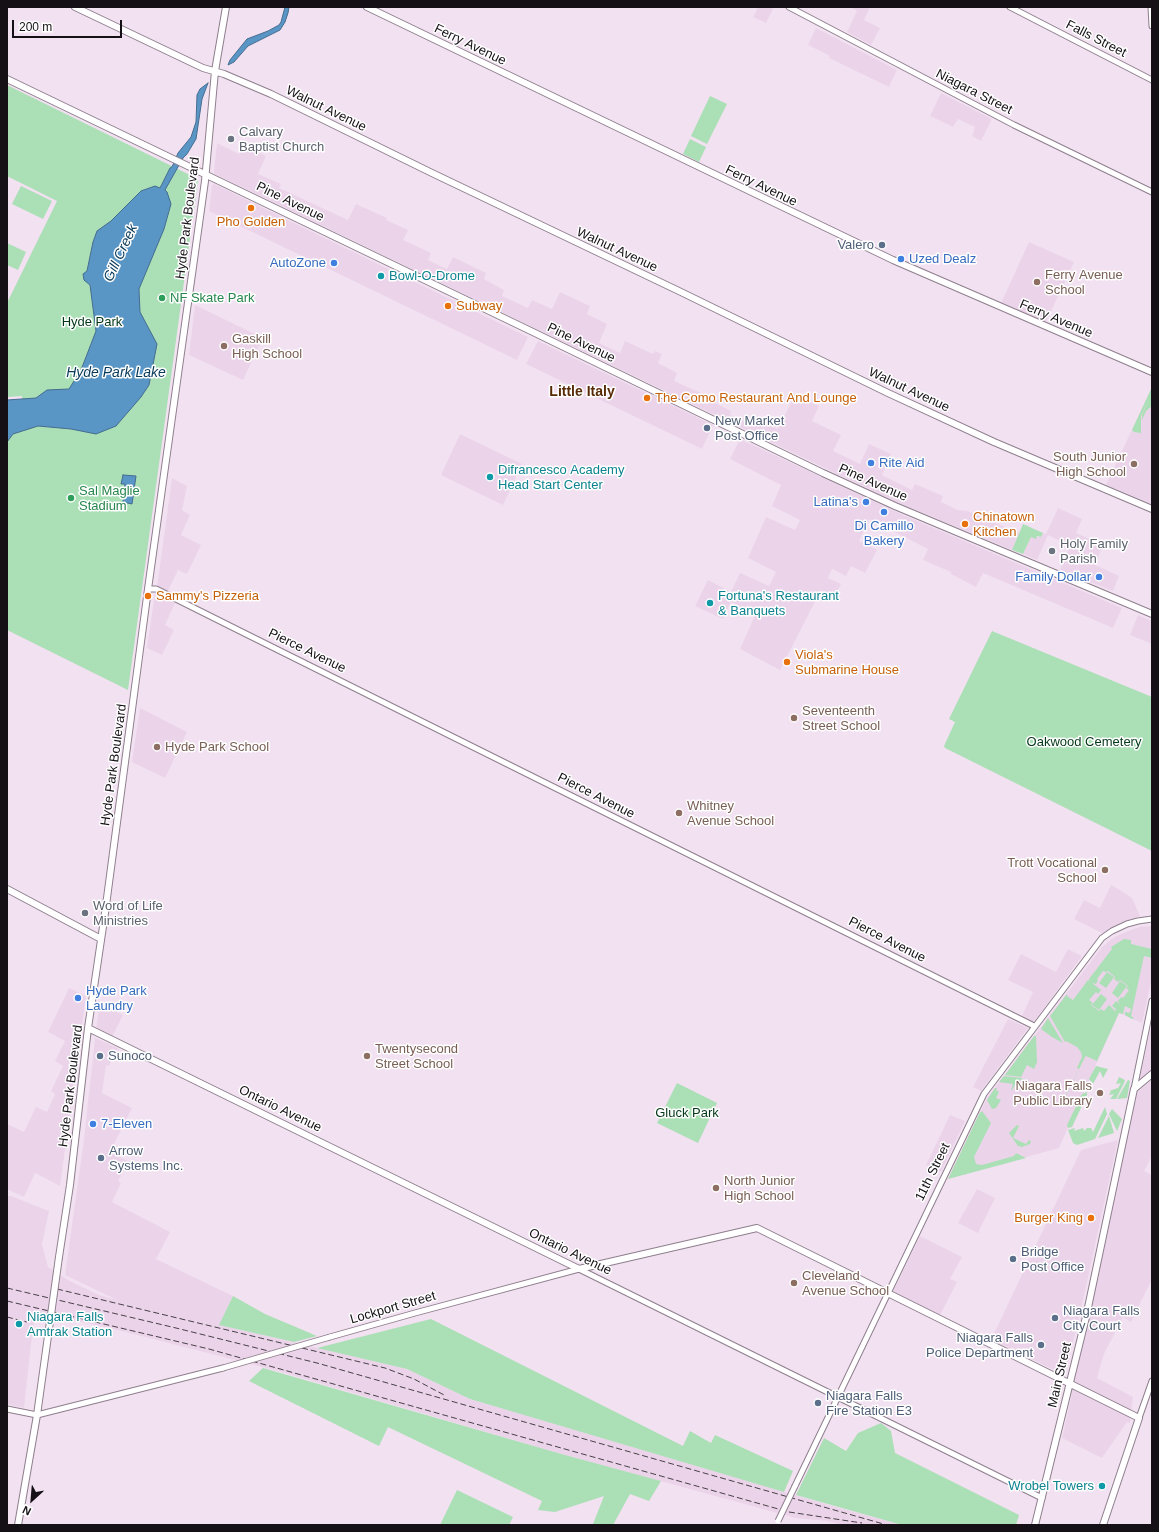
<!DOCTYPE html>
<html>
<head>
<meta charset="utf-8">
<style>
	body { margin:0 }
	#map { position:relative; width:1159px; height:1532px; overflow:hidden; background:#f2e1f1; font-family:Helvetica,sans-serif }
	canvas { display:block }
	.frame { position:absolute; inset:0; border:8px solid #151015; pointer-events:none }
	.north { position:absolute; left:12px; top:1480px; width:40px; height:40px; -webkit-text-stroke:3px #fff; paint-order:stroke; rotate:206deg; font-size:11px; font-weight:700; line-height:16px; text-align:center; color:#151015 }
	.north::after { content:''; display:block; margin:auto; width:14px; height:18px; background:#151015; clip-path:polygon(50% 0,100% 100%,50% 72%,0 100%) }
	.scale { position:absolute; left:12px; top:20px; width:110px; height:18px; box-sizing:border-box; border:2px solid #151015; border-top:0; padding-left:5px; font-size:12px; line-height:14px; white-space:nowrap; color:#151015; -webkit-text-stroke:3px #fff; paint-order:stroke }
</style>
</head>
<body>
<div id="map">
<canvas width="1159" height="1532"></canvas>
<div class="frame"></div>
<div class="north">N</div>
<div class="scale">200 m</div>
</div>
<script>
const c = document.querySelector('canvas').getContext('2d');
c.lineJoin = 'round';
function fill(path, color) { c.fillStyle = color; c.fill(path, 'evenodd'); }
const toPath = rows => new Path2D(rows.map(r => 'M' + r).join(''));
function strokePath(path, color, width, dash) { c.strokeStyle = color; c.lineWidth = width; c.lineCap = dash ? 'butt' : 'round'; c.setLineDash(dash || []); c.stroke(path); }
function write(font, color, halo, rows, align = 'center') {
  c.font = font + ' Helvetica,sans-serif'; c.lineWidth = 3; c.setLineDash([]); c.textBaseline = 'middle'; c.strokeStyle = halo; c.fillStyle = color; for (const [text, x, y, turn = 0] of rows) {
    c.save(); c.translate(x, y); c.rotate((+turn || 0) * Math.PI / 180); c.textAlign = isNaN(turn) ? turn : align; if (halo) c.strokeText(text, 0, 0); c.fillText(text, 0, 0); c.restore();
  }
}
fill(toPath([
	[758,7,774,7,766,23,753,17],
	[850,7,870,7,864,20,880,28,871,45,847,32,857,11],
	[816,28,897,70,889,87,829,58,830,56,808,45],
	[941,93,992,119,981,141,972,136,975,127,958,119,953,127,930,116],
	[217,143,239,154,244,145,266,156,258,174,281,184,279,188,348,220,356,204,387,218,386,220,408,230,403,240,431,253,428,260,447,269,453,257,486,273,484,279,504,290,502,296,528,308,532,300,552,309,560,292,590,306,587,314,607,324,599,343,620,353,625,341,653,354,655,351,662,354,658,363,677,373,674,381,710,397,709,400,731,411,730,415,755,426,759,421,778,429,795,395,819,406,812,421,841,435,833,451,860,464,869,444,891,454,882,475,912,490,915,484,943,496,941,502,958,510,967,511,1019,533,1012,550,896,502,833,472,215,174,214,172],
	[214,184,528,337,517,360,209,211,212,185],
	[1029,242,1074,262,1046,322,1001,303],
	[195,305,263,338,243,380,189,355],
	[538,341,713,425,702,449,526,364],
	[1152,387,1152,505,1106,485],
	[460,434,522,464,503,505,441,475],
	[740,439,903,515,1122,608,1113,628,983,573,976,587,951,574,951,572,923,560,928,549,869,519,859,541,877,550,865,573,851,566,846,576,832,569,828,578,841,584,835,596,821,590,780,670,740,649,756,613,731,602,723,619,695,606,708,580,731,592,740,573,769,586,776,572,748,558,766,517,795,530,800,520,772,506,781,485,730,459],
	[172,478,187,486,182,510,190,515,181,535,201,545,187,574,178,570,167,593,157,587],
	[1058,508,1082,519,1076,533,1103,545,1095,565,1119,576,1113,591,1060,570,1070,546,1048,535,1037,560,1023,554,1031,537,1041,537,1043,533,1046,534],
	[155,593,175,603,165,625,174,630,162,655,147,648],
	[1138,615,1152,621,1152,644,1130,635],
	[140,708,187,732,165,778,132,762],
	[1111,885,1125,893,1132,898,1140,916,1115,926,1102,933,1074,919,1084,900,1100,908],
	[1152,926,1152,977,1142,1023,1119,1013,1059,1148,948,1179,987,1098,1102,947,1113,938,1123,933,1139,927],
	[1068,949,1082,956,1033,1023,1021,1018,1033,992,1008,980,1021,954,1056,972],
	[69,988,86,996,60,1186,35,1173,24,1197,7,1189,7,1124,24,1132,36,1107,47,1112,55,1094,51,1091,63,1066,55,1061,65,1041,48,1032],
	[100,1003,123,1015,112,1037,96,1030],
	[1008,1019,1028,1028,981,1091,973,1087],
	[1152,1023,1152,1070,1139,1082],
	[95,1038,118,1048,109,1066,106,1065,102,1093,132,1108,110,1152,128,1161,118,1181,121,1183,112,1202,170,1232,156,1259,233,1296,220,1325,407,1369,470,1399,832,1506,902,1525,843,1525,827,1521,796,1518,565,1455,278,1371,114,1329,40,1313,33,1326,24,1408,7,1404,7,1196,11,1196,49,1211,42,1244,48,1267,68,1280,99,1295,117,1300,65,1275,84,1139],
	[1152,1080,1152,1156,1144,1171,1152,1175,1152,1279,1131,1322,1123,1317,1104,1354,1097,1378,1133,1397,1130,1423,1127,1422,1102,1458,1062,1438,1072,1394,1068,1392,1138,1091],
	[950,1115,965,1121,941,1172,926,1165],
	[1118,1140,1080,1314,1065,1375,991,1340,1081,1150],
	[977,1189,995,1198,978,1233,958,1223],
	[920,1236,962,1257,950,1279,957,1282,940,1315,893,1292]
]), '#ebd4ea');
fill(toPath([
	[7,85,196,178,198,180,128,690,7,630,7,439,10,434,21,427,22,396,7,397,7,303,57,201,7,176],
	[710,96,727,104,707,144,691,136],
	[690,139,706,147,699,162,683,154],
	[21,186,52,201,43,219,12,204],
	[7,243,26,252,18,270,7,265],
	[1152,387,1152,406,1146,411,1142,420,1142,415,1150,397,1141,416,1141,433,1134,432,1132,430],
	[1023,524,1043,533,1041,537,1037,536,1036,539,1031,537,1023,554,1012,550],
	[992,631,1152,697,1152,851,945,748,944,746,955,722,949,719],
	[1124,939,1131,940,1131,944,1152,949,1152,958,1144,956,1131,1016,1134,1018,1132,1019,1125,1015,1125,1012,1130,1013,1131,1009,1125,1006,1123,1014,1119,1013,1097,1061,1086,1056,1085,1057,1065,1098,1076,1104,1075,1106,1064,1099,1079,1069,1077,1068,1082,1057,1081,1052,1077,1047,1066,1041,1065,1042,1050,1016,1067,994,1067,996,1073,1000,1088,980,1090,981,1089,979,1112,949,1111,947],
	[1103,971,1106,972,1108,971,1115,977,1114,979,1118,982,1120,980,1128,986,1126,988,1129,990,1123,998,1121,997,1118,1001,1120,1004,1116,1001,1112,1006,1116,1009,1115,1011,1109,1005,1104,1011,1101,1009,1099,1011,1091,1005,1093,1003,1089,1000,1096,992,1098,994,1101,990,1092,983,1096,984,1098,980,1097,979],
	[1107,972,1114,977,1106,988,1099,983],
	[1120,981,1127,986,1118,998,1112,993],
	[1101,994,1107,999,1099,1010,1092,1005],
	[1048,1018,1063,1043,1052,1037,1041,1029],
	[1034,1036,1036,1036,1037,1062,1034,1069,1027,1065,1021,1077,1005,1075],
	[1096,1066,1108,1069,1103,1078,1100,1071,1093,1084,1089,1079],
	[1004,1076,1021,1078,1029,1082,1021,1079,1018,1084,1016,1083,1012,1090,1011,1090,1013,1084,999,1082],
	[1119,1077,1125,1080,1124,1083,1116,1099,1110,1099,1114,1094,1109,1095,1111,1091,1109,1091,1118,1088,1121,1083,1116,1084],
	[1128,1080,1130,1081,1127,1098,1117,1099],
	[677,1083,717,1103,698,1143,657,1123],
	[995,1088,997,1088,996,1090,999,1092,996,1098,1001,1100,996,1108,992,1109,987,1100],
	[1087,1092,1087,1095,1072,1127,1068,1128,1067,1125,1082,1094],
	[1105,1107,1107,1114,1095,1139,1077,1145,1073,1143,1068,1130,1075,1128,1074,1131,1083,1128,1084,1131,1087,1128,1091,1128,1093,1132],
	[1112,1109,1122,1119,1117,1131,1109,1114],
	[982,1111,991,1123,974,1157,976,1164,982,1165,1014,1156,1016,1153,1026,1158,948,1179,980,1112],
	[1109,1116,1114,1133,1098,1138],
	[1017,1125,1019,1126,1013,1138,1026,1144,1029,1140,1031,1141,1030,1144,1022,1147,1018,1146,1009,1133],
	[233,1296,265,1314,317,1336,294,1342,219,1325],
	[431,1319,683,1446,690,1431,711,1443,715,1435,793,1471,784,1492,470,1399,407,1369,317,1348],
	[263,1368,565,1455,661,1481,649,1501,630,1494,613,1525,593,1524,604,1496,555,1512,538,1510,542,1501,388,1427,379,1446,249,1381],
	[881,1423,891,1431,895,1453,1019,1515,1016,1525,902,1525,796,1495,824,1438,846,1451,858,1433],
	[457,1490,513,1517,509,1525,440,1525]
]), '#abdfb6');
const water = toPath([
	[285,7,289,7,288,13,285,22,280,30,248,46,234,62,228,65,230,60,247,39,268,31,279,25,281,22,285,7],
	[208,83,202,99,196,139,187,154,183,158,165,190,167,192,171,204,164,229,139,289,140,312,157,344,149,385,141,397,116,426,96,434,71,429,38,426,13,434,7,442,7,400,36,398,47,390,69,389,81,370,96,331,90,285,84,280,83,274,87,271,93,242,97,231,111,221,141,191,155,186,160,188,170,168,172,167,178,153,191,137,196,122,197,95,200,89,208,83],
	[123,475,136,476,132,504,123,502,125,484,121,484,123,475]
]);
fill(water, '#5995c5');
strokePath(water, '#456d90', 1);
const minor = toPath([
	[789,7,1014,125,1152,192],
	[1010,7,1152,80],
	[1151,7,1152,26],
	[148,589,156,589,238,630,1034,1026],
	[1134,1089,1152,1001],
	[330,1337,415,1313,579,1269,1042,1498],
	[7,1409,37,1415,223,1368],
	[1139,1418,1152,1381],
	[795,1486,984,1094,1102,938,1112,931,1127,924,1138,921,1152,919]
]);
const major = toPath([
	[75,7,203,68,224,74,271,94,432,173,681,292,888,393,994,442,1152,509],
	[367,7,893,260,1152,372],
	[7,79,535,333,823,473,895,506,1152,614],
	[7,889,101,939],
	[88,1028,579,1269,757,1228,1139,1418,1103,1525],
	[59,1257,70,1185,88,1028,105,913,148,589,205,181,215,71,226,7],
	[18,1525,37,1415,49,1329],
	[1035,1525,1086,1317,1134,1089,1152,1074]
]);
strokePath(minor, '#8e7f8d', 7);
strokePath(major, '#8e7f8d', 8);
strokePath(minor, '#fff', 5);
strokePath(major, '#fff', 6);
strokePath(toPath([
	[7,1288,176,1328,317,1363,887,1525],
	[57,1289,385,1368,414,1379,446,1396],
	[7,1301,209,1349,789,1512,862,1523],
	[7,1317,27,1322]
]), '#484047', 1, [6, 3]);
const minorBridge = toPath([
	[223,1368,330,1337],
	[778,1521,795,1486]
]);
const majorBridge = toPath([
	[49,1329,59,1257]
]);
strokePath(minorBridge, '#8e7f8d', 7, []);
strokePath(majorBridge, '#8e7f8d', 8, []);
strokePath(minorBridge, '#fff', 5);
strokePath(majorBridge, '#fff', 6);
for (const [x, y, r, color] of [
	[231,139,4,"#6b7280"],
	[251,208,4,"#e8710a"],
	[882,245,4,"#5c6f8a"],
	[901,259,4,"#3f7fe0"],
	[334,263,4,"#3f7fe0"],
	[381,276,4,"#0f9aa8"],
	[1037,282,4,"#8d6e63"],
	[162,298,4,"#2e9e5b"],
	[448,306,4,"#e8710a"],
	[224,346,4,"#8d6e63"],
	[647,398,4,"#e8710a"],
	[707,428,4,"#5c6f8a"],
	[871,463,4,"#3f7fe0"],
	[1134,464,4,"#8d6e63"],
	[490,477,4,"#0f9aa8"],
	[71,498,4,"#2e9e5b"],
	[866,502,4,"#3f7fe0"],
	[884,512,4,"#3f7fe0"],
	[965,524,4,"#e8710a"],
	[1052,551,4,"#6b7280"],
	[1099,577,4,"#3f7fe0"],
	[148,596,4,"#e8710a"],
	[710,603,4,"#0f9aa8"],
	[787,662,4,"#e8710a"],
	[794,718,4,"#8d6e63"],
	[157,747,4,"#8d6e63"],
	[679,813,4,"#8d6e63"],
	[1105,870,4,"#8d6e63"],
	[85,913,4,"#6b7280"],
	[78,998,4,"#3f7fe0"],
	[100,1056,4,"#5c6f8a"],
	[367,1056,4,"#8d6e63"],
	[1100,1093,4,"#8d6e63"],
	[93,1124,4,"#3f7fe0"],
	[101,1158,4,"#5c6f8a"],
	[716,1188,4,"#8d6e63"],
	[1091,1218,4,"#e8710a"],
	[1013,1259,4,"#5c6f8a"],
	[794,1283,4,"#8d6e63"],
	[1055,1318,4,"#5c6f8a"],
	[19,1324,4,"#0f9aa8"],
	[1041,1345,4,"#5c6f8a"],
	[818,1403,4,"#5c6f8a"],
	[1102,1486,4,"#0f9aa8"]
]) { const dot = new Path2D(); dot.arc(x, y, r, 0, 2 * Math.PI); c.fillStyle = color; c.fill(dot); strokePath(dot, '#fff', 1.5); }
write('13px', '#151015', '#fff', [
	["Falls Street",1096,39,27],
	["Ferry Avenue",470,45,26],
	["Niagara Street",974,92,27],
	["Walnut Avenue",326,109,26],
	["Ferry Avenue",761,186,26],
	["Pine Avenue",290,202,26],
	["Hyde Park Boulevard",188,218,-83],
	["Walnut Avenue",617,250,25],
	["Ferry Avenue",1056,319,23],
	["Pine Avenue",581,343,26],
	["Walnut Avenue",909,390,25],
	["Pine Avenue",873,483,24],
	["Pierce Avenue",307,651,26],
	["Hyde Park Boulevard",114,765,-82],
	["Pierce Avenue",596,796,27],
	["Pierce Avenue",887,940,27],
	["Hyde Park Boulevard",71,1086,-83],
	["Ontario Avenue",280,1109,26],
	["11th Street",933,1172,-64],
	["Ontario Avenue",570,1252,26],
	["Lockport Street",393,1308,-16],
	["Main Street",1060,1375,-77]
]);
write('13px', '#5b616d', '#fff', [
	["Calvary",239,132],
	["Baptist Church",239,147],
	["Holy Family",1060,544],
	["Parish",1060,559],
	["Word of Life",93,906],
	["Ministries",93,921]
], 'left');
write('13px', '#c56008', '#fff', [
	["Pho Golden",251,222,"center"],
	["Subway",456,306],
	["The Como Restaurant And Lounge",655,398],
	["Chinatown",973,517],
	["Kitchen",973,532],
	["Sammy's Pizzeria",156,596],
	["Viola's",795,655],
	["Submarine House",795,670],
	["Burger King",1083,1218,"right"]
], 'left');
write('13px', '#4e5e75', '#fff', [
	["Valero",874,245,"right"],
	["New Market",715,421],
	["Post Office",715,436],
	["Sunoco",108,1056],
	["Arrow",109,1151],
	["Systems Inc.",109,1166],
	["Bridge",1021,1252],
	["Post Office",1021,1267],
	["Niagara Falls",1063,1311],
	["City Court",1063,1326],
	["Niagara Falls",1033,1338,"right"],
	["Police Department",1033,1353,"right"],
	["Niagara Falls",826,1396],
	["Fire Station E3",826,1411]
], 'left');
write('13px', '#366cbe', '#fff', [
	["Uzed Dealz",909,259],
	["AutoZone",326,263,"right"],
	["Rite Aid",879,463],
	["Latina's",858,502,"right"],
	["Di Camillo",884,526,"center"],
	["Bakery",884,541,"center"],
	["Family Dollar",1091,577,"right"],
	["Hyde Park",86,991],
	["Laundry",86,1006],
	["7-Eleven",101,1124]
], 'left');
write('13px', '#785e54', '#fff', [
	["Ferry Avenue",1045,275],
	["School",1045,290],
	["Gaskill",232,339],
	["High School",232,354],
	["South Junior",1126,457,"right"],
	["High School",1126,472,"right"],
	["Seventeenth",802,711],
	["Street School",802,726],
	["Hyde Park School",165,747],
	["Whitney",687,806],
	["Avenue School",687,821],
	["Trott Vocational",1097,863,"right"],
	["School",1097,878,"right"],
	["Twentysecond",375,1049],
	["Street School",375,1064],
	["Niagara Falls",1092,1086,"right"],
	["Public Library",1092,1101,"right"],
	["North Junior",724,1181],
	["High School",724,1196],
	["Cleveland",802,1276],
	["Avenue School",802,1291]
], 'left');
write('13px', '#0d838f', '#fff', [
	["Bowl-O-Drome",389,276],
	["Difrancesco Academy",498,470],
	["Head Start Center",498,485],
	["Fortuna's Restaurant",718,596],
	["& Banquets",718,611],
	["Niagara Falls",27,1317],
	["Amtrak Station",27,1332],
	["Wrobel Towers",1094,1486,"right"]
], 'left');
write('13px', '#27864d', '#fff', [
	["NF Skate Park",170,298],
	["Sal Maglie",79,491],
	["Stadium",79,506]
], 'left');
write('13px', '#043718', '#fff', [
	["Hyde Park",92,322],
	["Oakwood Cemetery",1084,742],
	["Gluck Park",687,1113]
]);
write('italic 14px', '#083959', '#fff', [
	["Gill Creek",121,253,-65],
	["Hyde Park Lake",116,373]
]);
write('bold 14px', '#572b06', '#fff', [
	["Little Italy",582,392]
]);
</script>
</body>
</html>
